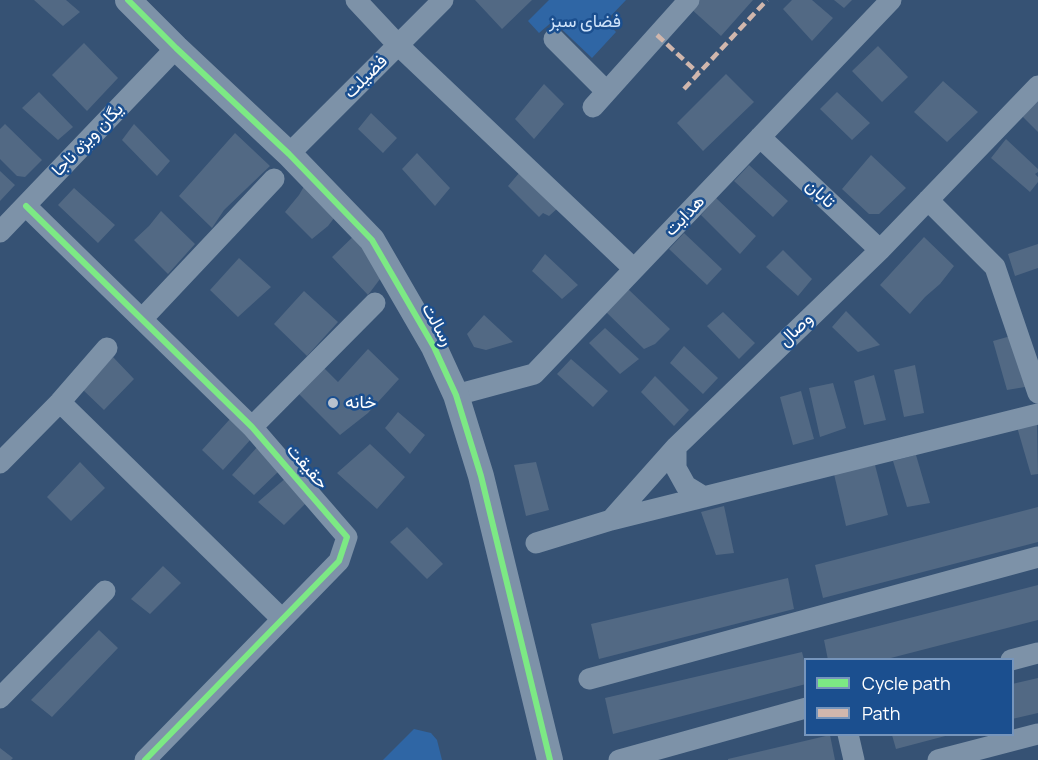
<!DOCTYPE html>
<html>
<head>
<meta charset="utf-8">
<style>
	body { margin:0 }
	#map { position:relative; width:1038px; height:760px; overflow:hidden; background:#365274; font-family:Manrope,sans-serif }
	canvas { display:block }
	.legend { position:absolute; left:804px; top:658px; width:210px; height:78px; box-sizing:border-box; background:#1b4f8f; border:2px solid #7695bc; margin:0; padding:8px 10px; list-style:none; font-size:18px; color:#fff }
	.legend li { display:flex; align-items:center; gap:12px; height:30px }
	.legend b { width:30px; border:2px solid #7695bc }
</style>
</head>
<body>
<div id="map">
<canvas width="1038" height="760"></canvas>
<ul class="legend">
<li><b style="height:8px;background:#7ce984"></b>Cycle path</li>
<li><b style="height:8px;background:#d1b7ad"></b>Path</li>
</ul>
</div>
<script>
const c = document.querySelector('canvas').getContext('2d');
c.lineJoin = 'round';
function fill(path, color) { c.fillStyle = color; c.fill(path, 'evenodd'); }
const toPath = rows => new Path2D(rows.map(r => 'M' + r).join(''));
function strokePath(path, color, width, dash) { c.strokeStyle = color; c.lineWidth = width; c.lineCap = dash ? 'butt' : 'round'; c.setLineDash(dash || []); c.stroke(path); }
function write(font, color, halo, rows, align = 'center') {
  c.font = font + ' Manrope,Vazirmatn,sans-serif'; c.lineWidth = 5; c.setLineDash([]); c.textBaseline = 'middle'; c.strokeStyle = halo; c.fillStyle = color; for (const [text, x, y, turn = 0] of rows) {
    c.save(); c.translate(x, y); c.rotate((+turn || 0) * Math.PI / 180); c.textAlign = isNaN(turn) ? turn : align; if (halo) c.strokeText(text, 0, 0); c.fillText(text, 0, 0); c.restore();
  }
}
fill(toPath([
	[549,0,626,0,606,21,616,32,592,58,553,21,539,33,528,21],
	[414,729,431,733,437,740,442,760,383,760]
]), '#2f66a5');
fill(toPath([
	[34,0,66,0,80,12,63,26],
	[475,0,532,0,502,29],
	[696,0,753,0,721,36,689,7],
	[792,0,812,0,833,18,812,41,783,9],
	[834,0,852,0,844,8],
	[84,43,118,78,87,111,52,75],
	[878,46,908,77,882,102,852,71],
	[726,74,754,102,703,151,677,123],
	[943,81,978,112,947,142,914,112],
	[544,84,564,104,534,139,515,119],
	[39,92,73,127,58,140,22,108],
	[837,92,870,123,852,140,820,109],
	[1038,98,1038,132,1021,115],
	[371,113,397,138,383,153,358,129],
	[5,124,42,160,25,177,17,176,0,159,0,129],
	[134,124,170,161,157,176,122,140],
	[235,133,270,166,224,210,212,228,179,196],
	[1006,139,1038,169,1038,172,1035,174,1038,177,1038,182,1030,192,991,158],
	[417,153,450,188,435,206,402,169],
	[871,155,906,188,879,214,869,214,842,189],
	[749,165,788,201,773,217,734,181],
	[525,166,559,207,549,216,543,213,539,217,508,186],
	[0,171,15,185,0,201],
	[310,176,341,209,328,226,312,239,285,212,299,195],
	[74,188,115,225,98,243,58,205],
	[716,198,756,236,740,254,701,215],
	[161,211,195,244,168,274,134,240,149,226],
	[361,229,383,275,368,295,332,257],
	[684,233,722,269,707,285,669,249],
	[924,237,954,266,940,284,925,297,910,314,880,285],
	[1038,244,1038,268,1015,276,1008,254],
	[783,250,812,279,798,296,766,267],
	[545,254,578,285,562,299,532,271],
	[239,258,271,287,238,317,210,290],
	[628,289,670,329,655,344,644,349,605,311],
	[304,291,338,322,307,356,274,324],
	[846,311,880,345,858,352,832,327],
	[723,312,755,343,739,359,707,326],
	[484,315,513,342,486,350,474,347,467,334],
	[605,328,639,359,620,374,589,343],
	[1018,334,1031,386,1007,390,993,341],
	[684,346,718,378,703,394,670,363],
	[368,349,399,379,368,413,340,435,297,392,323,367,338,382],
	[113,357,134,379,104,410,82,389],
	[571,359,608,391,593,407,557,374],
	[915,365,924,413,904,417,894,370],
	[874,375,886,420,864,425,854,381],
	[655,376,689,410,674,426,641,392],
	[833,383,846,428,820,437,809,388],
	[801,391,814,439,793,445,780,397],
	[398,412,425,435,410,454,385,428],
	[230,419,252,438,223,470,202,450],
	[1037,424,1038,474,1031,475,1017,427],
	[370,444,405,477,377,509,337,473],
	[259,445,280,470,254,495,232,475],
	[916,455,930,503,907,507,893,461],
	[80,462,105,488,71,521,47,497],
	[536,462,549,510,526,516,514,465],
	[875,465,888,515,846,526,834,474],
	[287,477,309,500,284,525,258,502],
	[724,506,734,553,716,555,701,512],
	[1038,507,1038,542,823,598,815,565],
	[407,527,443,564,427,579,390,542],
	[163,566,181,583,150,614,131,599],
	[788,578,794,609,599,659,591,624],
	[1038,585,1038,620,883,660,828,660,824,640],
	[99,630,118,648,52,717,31,700],
	[802,652,806,668,806,684,613,734,605,698],
	[1038,678,1038,713,1012,719,1012,684],
	[830,735,835,760,728,760,728,759],
	[892,735,949,735,896,749],
	[0,748,13,758,11,760,0,760]
]), '#526984');
strokePath(toPath([
	[356,0,398,45,634,269],
	[554,39,606,91],
	[593,107,689,0],
	[760,137,880,250],
	[289,154,443,0],
	[928,200,995,267,1038,393],
	[26,206,252,427,347,537,339,561,145,760],
	[0,232,176,48],
	[142,319,274,179],
	[456,395,534,374,891,0],
	[60,402,282,619],
	[252,427,375,303],
	[676,447,676,468,686,486,704,497],
	[0,463,60,402,107,348],
	[611,520,1038,414],
	[536,543,611,520,676,447,880,250,1038,86],
	[1011,660,1038,653],
	[589,679,1038,557],
	[0,698,105,591],
	[848,734,854,760],
	[619,760,806,708],
	[938,760,1038,734]
]), '#7d92a8', 21);
strokePath(toPath([
	[128,0,176,48,289,154,372,240,434,347,456,395,481,476,550,760]
]), '#7d92a8', 26);
strokePath(toPath([
	[657,35,698,73],
	[684,89,767,0]
]), '#d1b7ad', 4.5, [9, 4.5]);
strokePath(toPath([
	[128,0,176,48,289,154,372,240,434,347,456,395,481,476,550,760],
	[26,206,252,427,347,537,339,561,145,760]
]), '#7ce984', 6);
for (const [x, y, r, color] of [
	[333,403,6,"#b9c2ce"]
]) { const dot = new Path2D(); dot.arc(x, y, r, 0, 2 * Math.PI); c.fillStyle = color; c.fill(dot); strokePath(dot, '#1b4f8f', 2); }
write('18px', '#cfe3fa', '#1b4f8f', [
	["فضای سبز",585,22]
]);
write('18px', '#fff', '#1b4f8f', [
	["فضیلت",366,77,-45],
	["یگان ویژه ناجا",88,140,-46],
	["تابان",820,194,43],
	["هدایت",685,216,-46],
	["رسالت",437,325,61],
	["وصال",796,330,-44],
	["حقیقت",307,467,49]
]);
write('18px', '#fff', '#1b4f8f', [
	["خانه",345,403]
], 'left');
</script>
</body>
</html>
